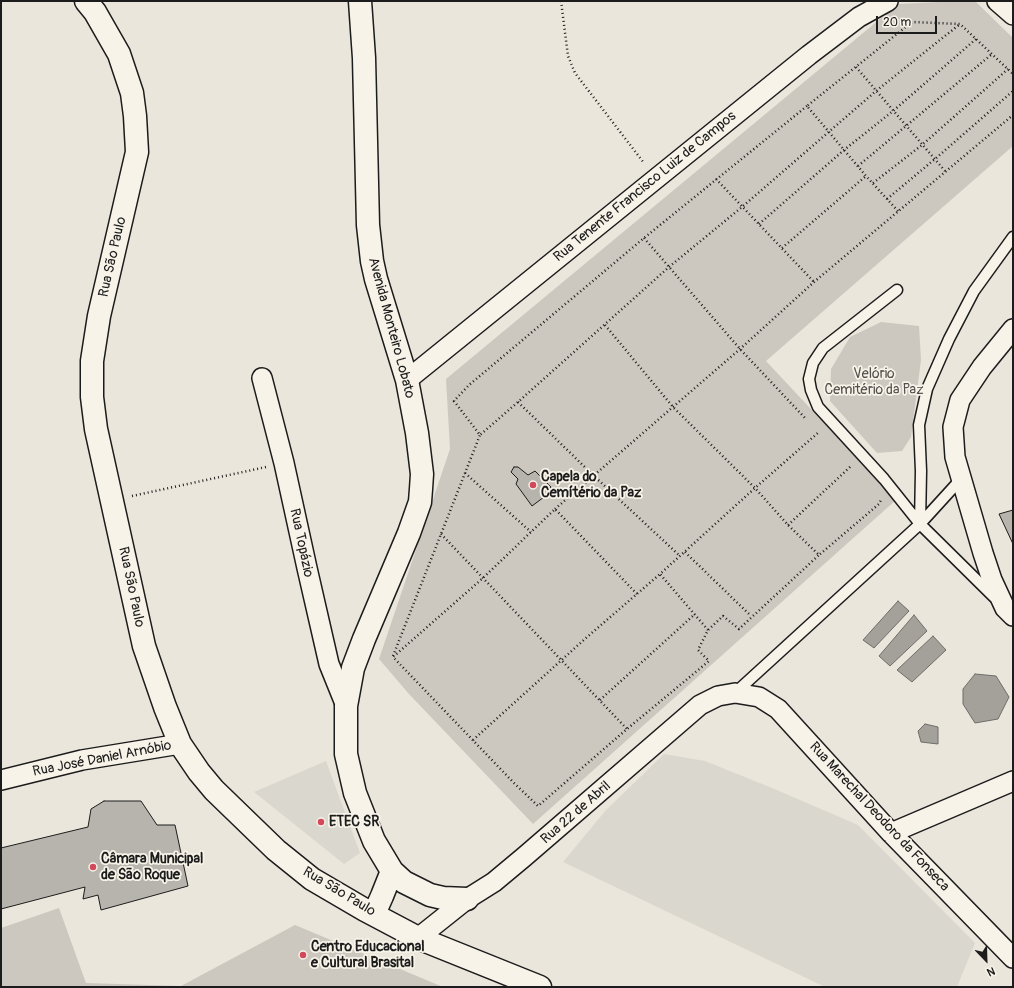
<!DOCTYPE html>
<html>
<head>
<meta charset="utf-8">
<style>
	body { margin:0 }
	#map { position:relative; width:1014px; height:988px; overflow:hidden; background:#eae6dc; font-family:Pangolin,sans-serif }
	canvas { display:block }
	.frame { position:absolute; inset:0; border:2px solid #1c1c1c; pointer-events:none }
	.north { position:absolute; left:966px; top:940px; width:40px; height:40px; -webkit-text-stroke:3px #f7f3e8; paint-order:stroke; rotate:157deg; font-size:11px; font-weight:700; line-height:16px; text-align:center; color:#1c1c1c }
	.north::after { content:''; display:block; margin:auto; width:14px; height:18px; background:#1c1c1c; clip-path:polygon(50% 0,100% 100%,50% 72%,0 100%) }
	.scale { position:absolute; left:876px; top:16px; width:61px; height:18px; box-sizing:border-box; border:2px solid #1c1c1c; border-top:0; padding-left:5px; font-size:12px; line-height:14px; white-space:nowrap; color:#1c1c1c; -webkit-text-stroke:3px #f7f3e8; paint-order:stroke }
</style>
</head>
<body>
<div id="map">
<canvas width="1014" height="988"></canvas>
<div class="frame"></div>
<div class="north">N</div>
<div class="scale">20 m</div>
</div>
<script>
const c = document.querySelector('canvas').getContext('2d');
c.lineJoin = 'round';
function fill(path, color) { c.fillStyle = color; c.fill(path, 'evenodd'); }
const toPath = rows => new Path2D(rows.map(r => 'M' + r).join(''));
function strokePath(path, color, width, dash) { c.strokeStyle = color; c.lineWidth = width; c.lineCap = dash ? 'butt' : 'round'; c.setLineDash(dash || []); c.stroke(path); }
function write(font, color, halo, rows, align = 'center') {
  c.font = font + ' Pangolin,sans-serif'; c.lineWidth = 3.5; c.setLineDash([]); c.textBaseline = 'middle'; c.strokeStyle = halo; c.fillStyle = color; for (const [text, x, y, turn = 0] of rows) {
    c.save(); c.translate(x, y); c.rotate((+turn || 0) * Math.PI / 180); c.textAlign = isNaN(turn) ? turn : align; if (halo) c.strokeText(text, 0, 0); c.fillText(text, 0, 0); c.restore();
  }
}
fill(toPath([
	[664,754,705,761,772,788,858,825,975,943,957,987,825,987,563,862,606,810],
	[326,761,360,853,344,864,254,792]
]), '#dad7ce');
fill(toPath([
	[960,1,975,1,1013,38,1013,146,766,361,896,500,533,824,409,694,379,659,450,449,446,379,898,4],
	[881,322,919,326,921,360,911,437,902,451,877,453,830,401,831,369,850,337],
	[59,908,86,983,181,986,295,925,443,987,1,987,1,928]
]), '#ccc8c0');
const water = toPath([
	[898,601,909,611,874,648,863,640,898,601],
	[914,615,927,631,890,666,879,656,914,615],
	[933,636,946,650,912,682,897,670,933,636],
	[975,674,996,676,1009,697,998,719,975,723,963,704,963,689,975,674],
	[925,724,938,727,938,744,921,742,918,731,925,724]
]);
fill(water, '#a3a19a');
strokePath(water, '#6d6c68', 1);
const building = toPath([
	[514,467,518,467,528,475,535,471,551,487,544,497,532,506,516,484,518,479,511,472,514,467],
	[1013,510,1013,544,999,514,1013,510],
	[104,801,141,801,157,825,175,825,188,886,101,910,98,895,83,899,85,887,1,909,1,848,88,827,91,809,104,801]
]);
fill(building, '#b6b4ac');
strokePath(building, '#1c1c1c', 1);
const lane = toPath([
	[897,290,823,348,813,363,809,379,811,390,818,407,884,479,920,524],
	[994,597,920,524,921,471,919,425,927,389,949,339,974,291,1013,237],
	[735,693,920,524,961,479]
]);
const street = toPath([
	[997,1,1013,15],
	[1013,329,982,367,960,400,953,427,955,457,983,553,992,580,1005,608,1013,616],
	[262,378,284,463,307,568,329,664,346,706],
	[407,380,809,55,859,17,888,1],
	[1,780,82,760,180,744],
	[891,833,1013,781],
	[418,938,467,899,494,882,524,857,700,705,718,696,735,693,759,697,778,709,891,833,1013,958]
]);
const secondary = toPath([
	[86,1,95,12,119,54,132,93,135,116,137,152,99,316,92,361,92,397,96,429,144,646,165,707,180,744,199,772,214,790,276,850,312,879,365,910,418,938,540,987],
	[360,1,364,58,368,225,372,261,376,279,407,380,417,433,422,474,421,489,420,502,409,533,364,639,353,668,346,706,346,754,355,793,374,841,392,871,404,882,430,895,443,898,467,899],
	[374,914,382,896,392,871]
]);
strokePath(lane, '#1c1c1c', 13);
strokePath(street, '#1c1c1c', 22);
strokePath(secondary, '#1c1c1c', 25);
strokePath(toPath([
	[561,1,568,56,575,73,644,163],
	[856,67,945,171],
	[807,106,644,238,469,385,454,401,480,435,518,402,669,267,742,207,876,91,960,24],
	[858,166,906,126,992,54],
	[716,179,814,282],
	[873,183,922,145,1008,69],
	[887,199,935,159,1013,91],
	[898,211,866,176,807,106,912,22,960,24,1013,74],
	[759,224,844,150,893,111,976,39],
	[644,238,740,349,805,418],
	[782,248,866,176],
	[605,325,673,407,755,488,819,432],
	[518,402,594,476,680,556],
	[465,473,531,532],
	[132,496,266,467],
	[555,509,740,349,814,282,1013,115],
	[788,525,851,466],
	[441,534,627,729],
	[685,552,751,616],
	[637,594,555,509,483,578,393,657,513,782,538,806,627,729,709,661,698,650,708,630,723,616,739,629,819,555],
	[708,630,660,574,755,488,788,525,819,555,879,504,881,500],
	[393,656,480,435],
	[600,700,695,614],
	[473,740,586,638,660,574]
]), '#1c1c1c', 2.5, [1, 3]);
strokePath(lane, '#f7f3e8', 10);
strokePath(street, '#f7f3e8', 19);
strokePath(secondary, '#f7f3e8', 22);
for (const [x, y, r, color] of [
	[533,485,4,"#d1495b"],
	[321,822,4,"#d1495b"],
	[93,867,4,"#d1495b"],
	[303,955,4,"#d1495b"]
]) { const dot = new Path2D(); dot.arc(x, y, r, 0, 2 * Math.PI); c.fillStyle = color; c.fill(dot); strokePath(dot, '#f7f3e8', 1.5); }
write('14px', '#1c1c1c', '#f7f3e8', [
	["Rua Tenente Francisco Luiz de Campos",645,187,-39],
	["Rua São Paulo",113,257,-77],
	["Avenida Monteiro Lobato",391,328,75],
	["Rua Topázio",301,543,78],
	["Rua São Paulo",131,587,78],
	["Rua José Daniel Arnóbio",102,759,-11],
	["Rua 22 de Abril",576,813,-41],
	["Rua Marechal Deodoro da Fonseca",879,817,47],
	["Rua São Paulo",339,892,31]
]);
write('14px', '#51504d', '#f7f3e8', [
	["Velório",874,374],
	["Cemitério da Paz",874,390]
]);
write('bold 14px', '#1c1c1c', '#f7f3e8', [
	["Capela do",541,477],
	["Cemítério da Paz",541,493],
	["ETEC SR",329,822],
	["Câmara Municipal",101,859],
	["de São Roque",101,875],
	["Centro Educacional",311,947],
	["e Cultural Brasital",311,963]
], 'left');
</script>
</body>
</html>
